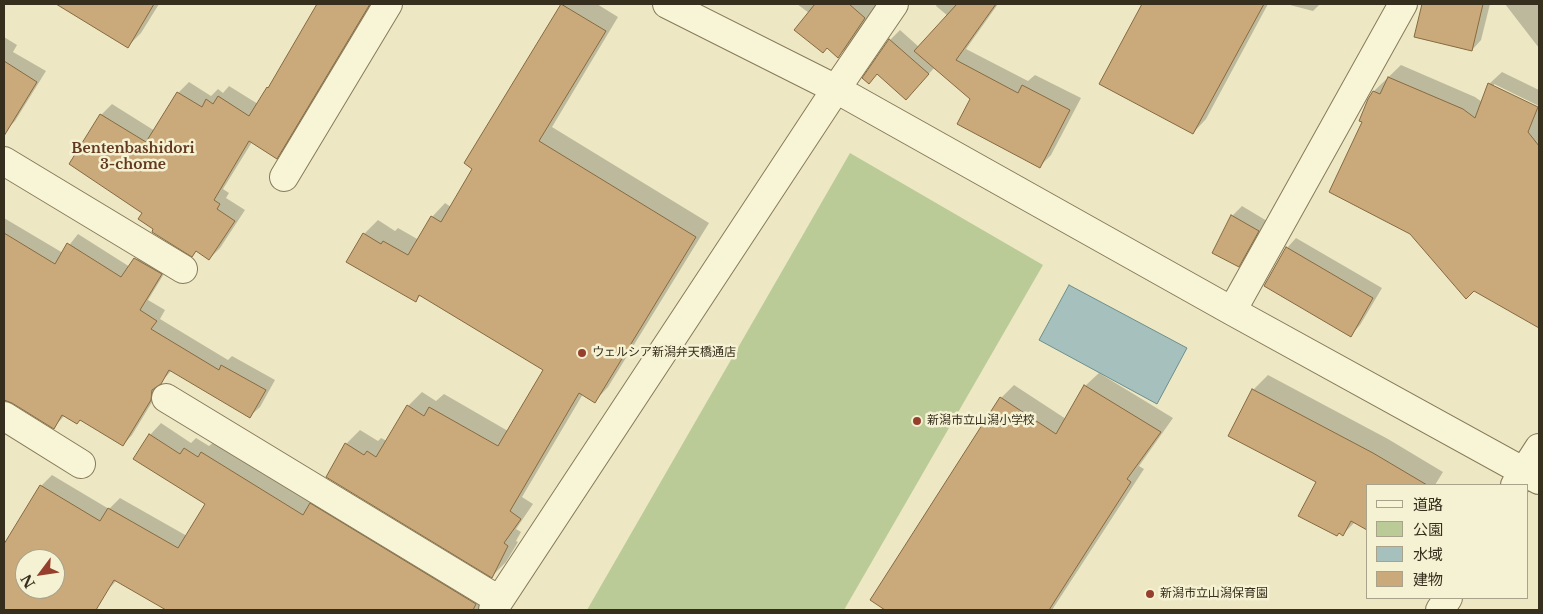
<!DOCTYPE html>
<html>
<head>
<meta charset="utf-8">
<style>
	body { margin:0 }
	#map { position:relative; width:1543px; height:614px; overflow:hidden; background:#ede8c3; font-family:"Libre Baskerville","Noto Sans JP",serif }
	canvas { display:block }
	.frame { position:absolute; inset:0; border:5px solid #372f1e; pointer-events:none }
	.legend { position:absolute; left:1366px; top:484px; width:162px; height:115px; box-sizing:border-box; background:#f5f1d3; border:1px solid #a9a38b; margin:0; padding:6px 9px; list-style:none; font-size:15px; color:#372f1e }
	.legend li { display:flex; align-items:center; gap:10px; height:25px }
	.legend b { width:25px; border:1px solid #a9a38b }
	.north { position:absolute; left:15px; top:549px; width:50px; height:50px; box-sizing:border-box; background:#f5f1d3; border:1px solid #a9a38b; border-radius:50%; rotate:239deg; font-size:14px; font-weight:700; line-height:20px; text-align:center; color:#372f1e }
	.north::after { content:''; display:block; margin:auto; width:18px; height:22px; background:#953f2c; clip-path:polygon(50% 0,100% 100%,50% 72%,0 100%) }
</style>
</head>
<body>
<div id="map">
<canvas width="1543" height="614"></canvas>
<div class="frame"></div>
<ul class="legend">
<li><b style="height:6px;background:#f8f4d6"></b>道路</li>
<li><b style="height:14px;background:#bbcb98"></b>公園</li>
<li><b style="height:14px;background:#a5c0bd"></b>水域</li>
<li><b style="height:14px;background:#caaa7a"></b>建物</li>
</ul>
<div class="north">N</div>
</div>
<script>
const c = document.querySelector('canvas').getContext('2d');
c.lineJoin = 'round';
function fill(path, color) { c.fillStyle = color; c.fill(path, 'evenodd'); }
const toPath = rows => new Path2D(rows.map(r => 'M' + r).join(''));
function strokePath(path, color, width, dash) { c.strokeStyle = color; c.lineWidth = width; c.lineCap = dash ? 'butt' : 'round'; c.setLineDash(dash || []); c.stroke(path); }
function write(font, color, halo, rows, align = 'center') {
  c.font = font + ' "Libre Baskerville","Noto Sans JP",serif'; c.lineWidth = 5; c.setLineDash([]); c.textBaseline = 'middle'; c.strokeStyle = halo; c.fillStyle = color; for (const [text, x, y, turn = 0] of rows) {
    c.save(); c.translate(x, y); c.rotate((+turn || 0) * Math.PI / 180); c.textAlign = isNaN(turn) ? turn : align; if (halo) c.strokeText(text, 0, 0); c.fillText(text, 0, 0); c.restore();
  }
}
fill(toPath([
	[850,153,1043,265,844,610,587,610]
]), '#bbcb98');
const water = toPath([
	[1069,285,1187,348,1157,404,1039,340,1069,285]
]);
fill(water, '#a5c0bd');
strokePath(water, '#6c8e8c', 1);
fill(toPath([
	[58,4,159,4,141,33,128,46],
	[318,4,373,4,287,147,277,157,252,142,223,189,229,193,226,198,245,210,220,248,209,259,197,250,192,255,155,229,143,213,101,115,112,104,155,131,178,93,189,82,211,96,218,89,223,93,229,86,258,104,273,82],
	[562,4,597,4,618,17,552,127,709,223,608,387,595,401,583,394,522,497,533,504,516,529,521,532,516,541,518,542,506,562,492,576,346,444,360,430,378,441,381,438,387,441,408,406,422,392,436,401,444,394,508,431,544,370,421,295,416,300,364,234,378,220,395,231,398,228,419,240,432,217,445,203,451,207],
	[797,4,875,4,877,5,851,44,838,56,809,13],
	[937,4,998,4,966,49,1028,81,1035,75,1081,98,1051,155,1040,166,972,99,935,67,906,99,877,73,864,78,890,40,900,30,919,47,948,16,936,6],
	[1144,4,1268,4,1206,119,1193,133,1101,84],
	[1286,4,1320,4,1313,11],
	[1423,4,1490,4,1481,40,1472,50,1415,36],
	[1505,4,1539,4,1539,48],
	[4,37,17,45,13,52,46,71,15,121,6,130,4,129],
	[1401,65,1475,97,1482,102,1489,84,1502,72,1539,90,1539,106,1494,84,1494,87,1539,109,1539,314,1531,322,1364,121,1374,91],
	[1242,206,1267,221,1248,256,1238,265,1232,216],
	[4,218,63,253,78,234,130,267,145,249,170,264,148,300,165,310,160,319,228,360,232,356,275,380,260,407,250,416,172,370,161,382,160,389,132,435,123,445,80,419,65,415,54,427,13,402,4,399],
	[1296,238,1382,288,1360,325,1351,335,1287,248],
	[1099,373,1173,418,1139,466,1144,469,1052,610,886,610,1001,398,1014,385,1066,419,1085,386],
	[1268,375,1388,439,1443,472,1435,485,1367,485,1355,522,1343,534,1318,482,1253,390],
	[161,423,191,443,196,438,209,446,214,442,486,593,485,610,377,610,291,560,296,610,168,610,117,580,104,594,95,610,4,610,4,546,41,486,52,475,109,509,120,498,187,536,207,504,135,458,150,435],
	[25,559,55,559,55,589,25,589]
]), '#0003');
const building = toPath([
	[56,4,154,4,128,48,56,4],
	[317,4,370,4,277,159,249,141,214,200,220,204,217,209,235,221,209,260,196,251,192,257,152,232,153,229,138,219,142,213,69,164,100,114,146,142,177,92,202,107,206,99,213,104,218,96,249,116,267,87,268,88,317,4],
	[561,4,606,31,539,141,696,237,595,403,579,393,510,511,521,519,504,543,508,546,492,578,326,477,345,443,364,455,367,451,376,457,407,405,424,416,429,407,498,446,543,370,419,295,416,302,346,262,363,233,381,244,383,241,408,255,431,216,441,222,472,169,464,163,561,4],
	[815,4,849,4,865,18,838,58,827,48,823,53,794,30,815,4],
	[957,4,996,4,956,60,1018,93,1022,85,1070,110,1040,168,957,124,970,99,914,51,957,4],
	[1142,4,1264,4,1193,134,1099,84,1142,4],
	[1422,4,1483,4,1472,51,1414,37,1422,4],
	[889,39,929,74,906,100,877,74,869,84,862,78,889,39],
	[4,61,37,82,4,136,4,61],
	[1388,77,1463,109,1475,118,1488,83,1538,107,1528,132,1539,146,1539,328,1474,291,1466,299,1410,234,1329,192,1362,122,1359,121,1368,99,1373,91,1380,94,1388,77],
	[1231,215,1259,231,1239,267,1212,253,1231,215],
	[4,233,55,264,67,243,121,277,134,258,162,274,140,310,157,321,151,329,219,370,221,365,266,390,250,418,169,370,161,384,152,390,151,400,123,446,80,420,77,424,62,415,54,429,12,403,4,400,4,233],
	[1286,247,1373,298,1351,337,1264,286,1286,247],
	[1084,385,1161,432,1127,479,1131,482,1049,610,885,610,870,600,1000,397,1056,434,1084,385],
	[1252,389,1373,453,1427,485,1367,485,1367,530,1351,521,1343,536,1339,533,1337,536,1298,516,1316,482,1228,436,1252,389],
	[149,434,180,454,184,448,198,457,201,452,303,515,310,503,476,604,473,610,166,610,114,580,96,610,4,610,4,544,40,485,100,521,108,508,178,548,205,504,133,459,149,434],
	[25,559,55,559,55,589,25,589,25,559]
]);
fill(building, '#caaa7a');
strokePath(building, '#866941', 1);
const minor = toPath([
	[667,4,836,89,1232,311,1539,480],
	[4,161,183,269],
	[284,177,388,4],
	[1232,311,1403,4],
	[166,398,499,600],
	[4,416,81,464],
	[1515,485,1539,448],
	[493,610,836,89,894,4],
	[1440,610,1448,598]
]);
strokePath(minor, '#877a5a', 30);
strokePath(minor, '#f8f4d6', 28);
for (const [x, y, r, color] of [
	[582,353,5,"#953f2c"],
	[917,421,5,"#953f2c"],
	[1150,594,5,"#953f2c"]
]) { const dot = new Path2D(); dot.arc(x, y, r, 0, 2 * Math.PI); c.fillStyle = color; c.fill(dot); strokePath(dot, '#f5f1d3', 2); }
write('12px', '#372f1e', '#f5f1d3', [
	["ウェルシア新潟弁天橋通店",592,353],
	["新潟市立山潟小学校",927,421],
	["新潟市立山潟保育園",1160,594]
], 'left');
write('bold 14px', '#633a1f', '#f5f1d3', [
	["Bentenbashidori",133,149],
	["3-chome",133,165]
]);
</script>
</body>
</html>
